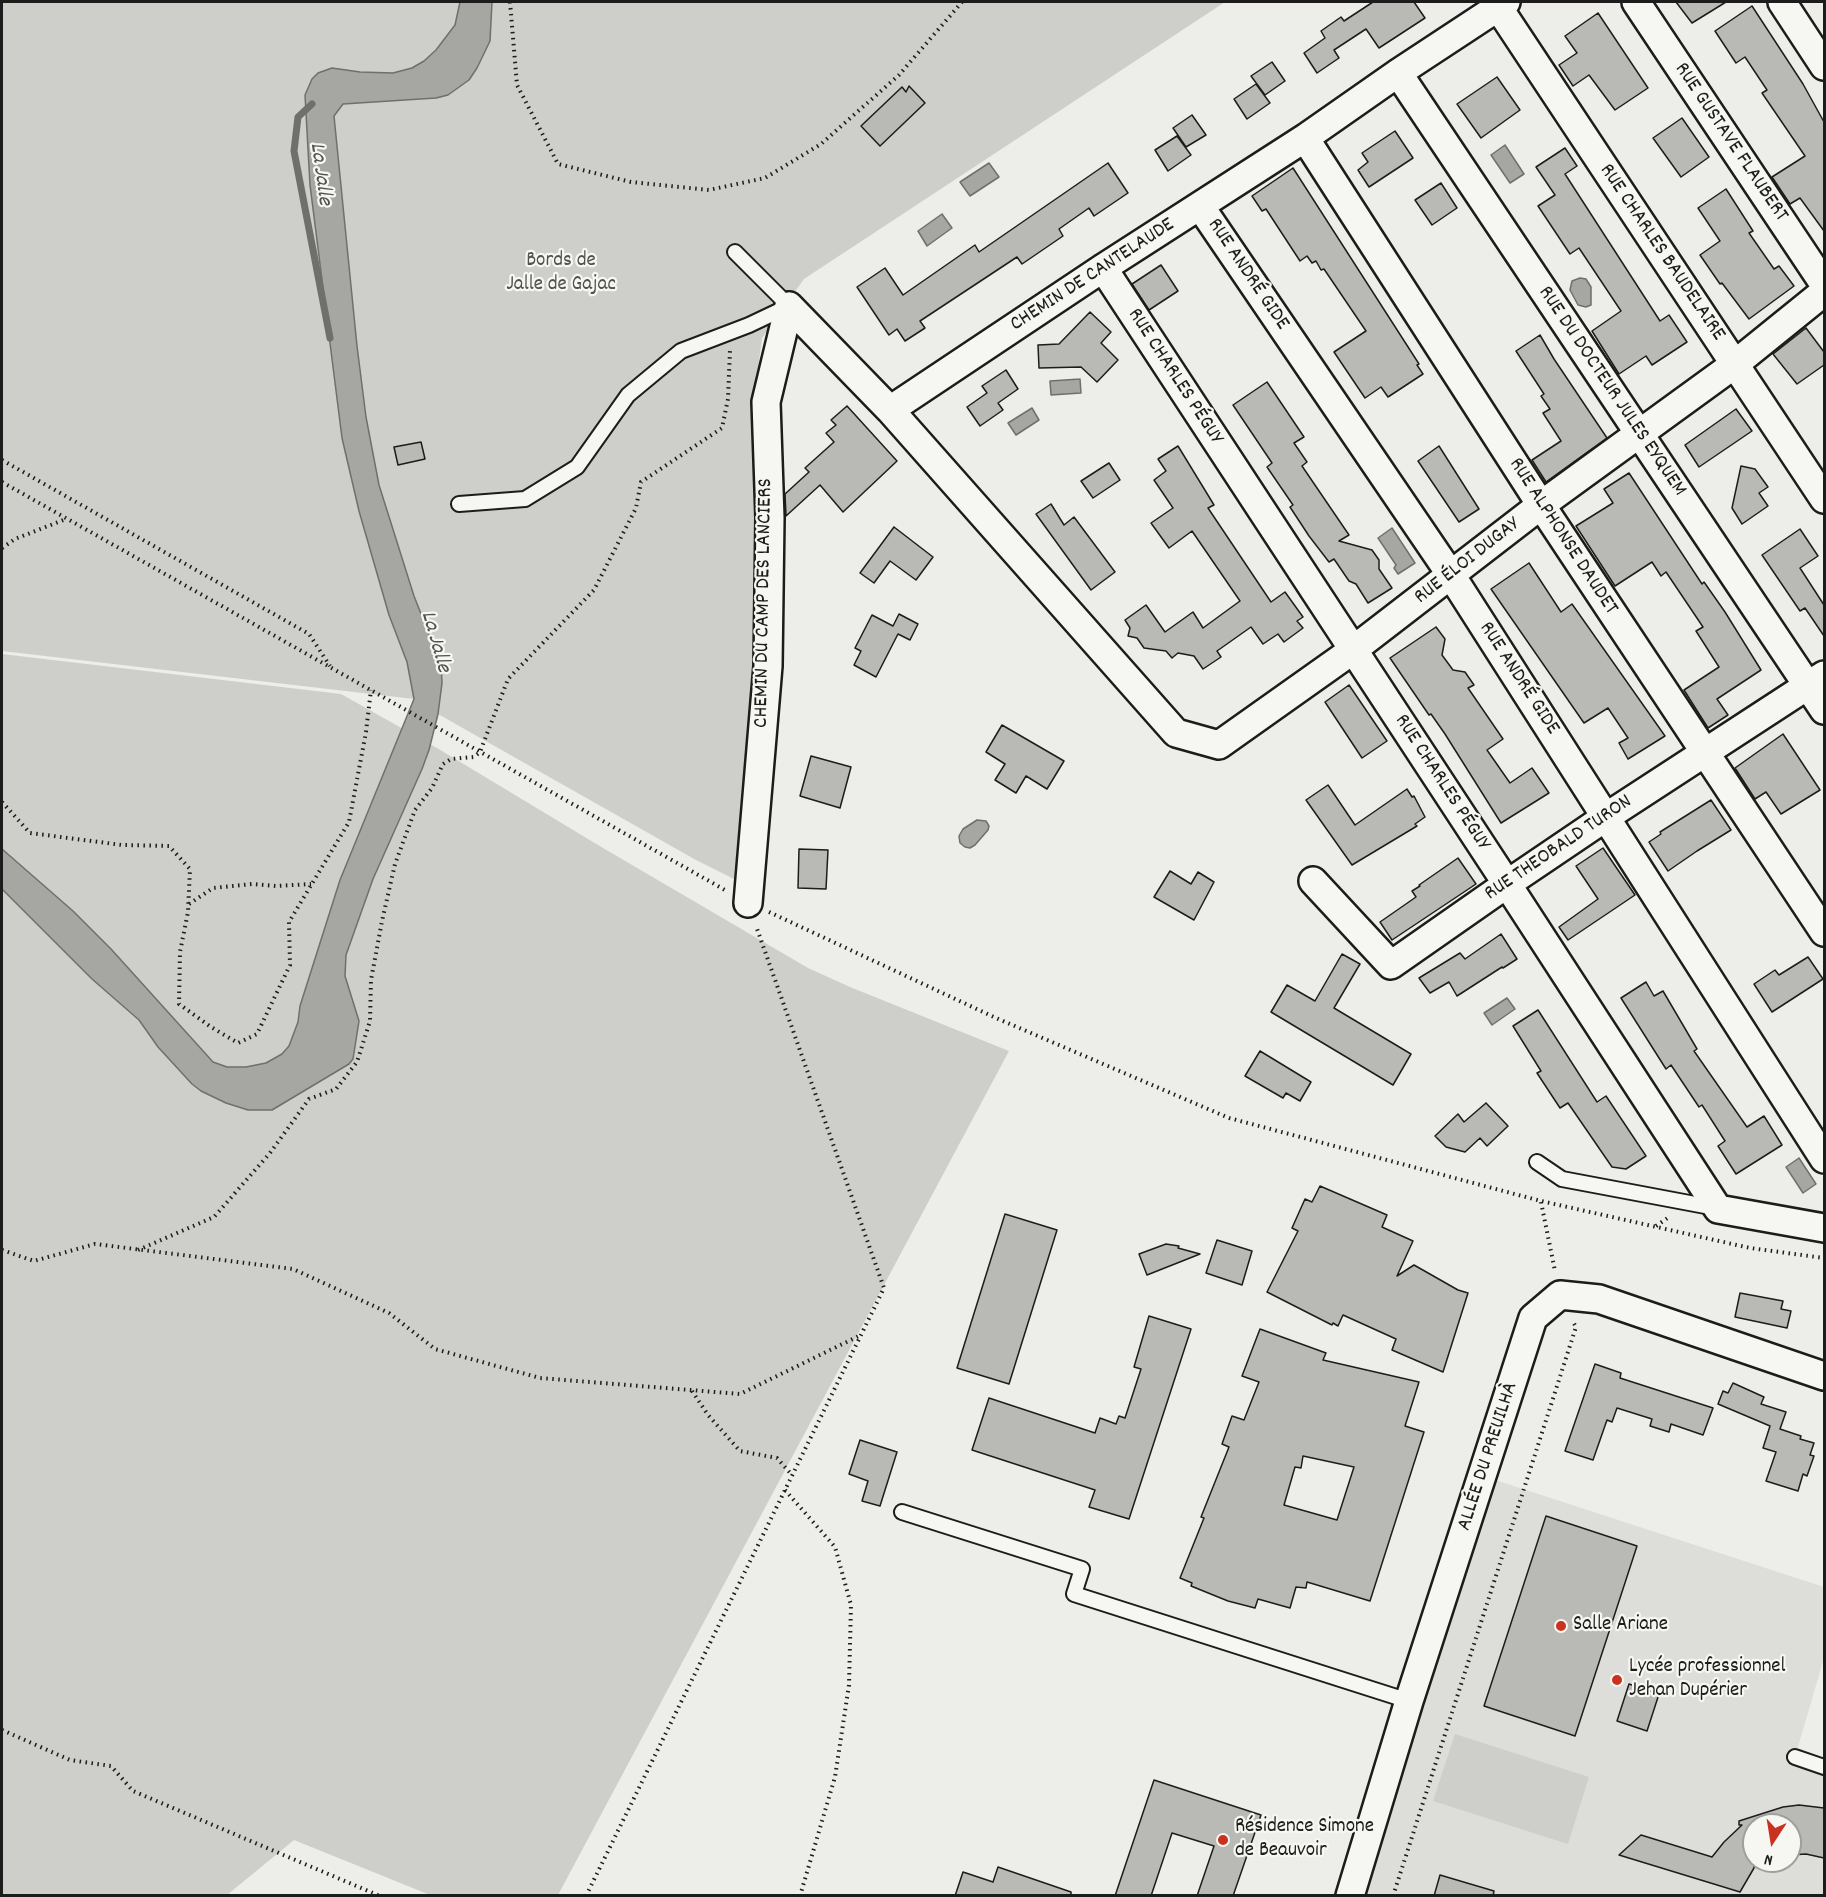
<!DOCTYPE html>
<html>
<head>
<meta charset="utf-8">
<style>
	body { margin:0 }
	#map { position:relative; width:1826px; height:1897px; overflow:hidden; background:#edede9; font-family:Dekko,sans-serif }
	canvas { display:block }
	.frame { position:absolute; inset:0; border:3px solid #1c1c1c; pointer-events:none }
	.north { position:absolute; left:1742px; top:1813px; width:60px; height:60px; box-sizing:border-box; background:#f6f6f2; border:2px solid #9f9f9c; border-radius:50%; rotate:192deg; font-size:16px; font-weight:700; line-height:24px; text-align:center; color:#1c1c1c }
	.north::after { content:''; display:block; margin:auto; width:21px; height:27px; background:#c8321e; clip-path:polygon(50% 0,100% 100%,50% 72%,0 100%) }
</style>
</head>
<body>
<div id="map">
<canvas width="1826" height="1897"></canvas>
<div class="frame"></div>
<div class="north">N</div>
</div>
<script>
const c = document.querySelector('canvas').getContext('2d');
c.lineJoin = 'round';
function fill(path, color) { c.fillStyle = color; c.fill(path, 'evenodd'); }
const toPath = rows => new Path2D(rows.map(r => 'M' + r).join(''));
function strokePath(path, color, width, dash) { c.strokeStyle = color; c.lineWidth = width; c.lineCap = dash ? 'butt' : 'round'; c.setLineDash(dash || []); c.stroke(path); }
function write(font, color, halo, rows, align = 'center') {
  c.font = font + ' Dekko,sans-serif'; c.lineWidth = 4.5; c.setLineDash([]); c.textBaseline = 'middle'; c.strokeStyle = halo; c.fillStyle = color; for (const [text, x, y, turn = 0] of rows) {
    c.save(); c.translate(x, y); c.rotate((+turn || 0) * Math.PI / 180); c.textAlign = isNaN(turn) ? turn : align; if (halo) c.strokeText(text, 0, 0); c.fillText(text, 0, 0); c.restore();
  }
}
fill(toPath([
	[1483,1476,1824,1587,1824,1658,1795,1757,1824,1767,1824,1895,1350,1896],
	[1754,1825,1790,1825,1790,1861,1754,1861]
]), '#ddddda');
fill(toPath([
	[2,2,460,2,455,25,436,50,424,61,412,68,393,73,360,72,332,68,318,73,312,79,305,95,310,185,342,438,359,511,389,615,407,662,414,699,2,651],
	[492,2,1225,2,804,279,762,338,752,415,763,512,742,883,696,860,438,714,442,683,379,485,366,417,357,346,334,116,342,104,436,98,477,68,490,41],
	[2,654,341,694,437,748,603,848,808,968,850,987,1009,1051,558,1895,430,1895,294,1840,227,1895,2,1896],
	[1455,1734,1589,1777,1568,1844,1433,1801]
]), '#cececb');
const water = toPath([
	[460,2,492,2,490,41,477,68,469,80,448,95,436,98,343,104,334,116,357,346,366,417,379,485,414,596,441,665,442,683,438,714,429,750,422,769,373,879,346,955,345,976,359,1021,353,1059,349,1064,272,1110,248,1110,226,1103,201,1091,192,1084,158,1047,139,1020,92,979,2,889,2,849,73,911,111,949,213,1062,227,1067,246,1067,266,1063,282,1054,289,1046,298,1022,300,1006,340,880,414,699,407,662,389,615,359,511,342,438,310,185,305,95,312,79,318,73,332,68,360,72,393,73,412,68,424,61,436,50,455,25,460,2],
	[1505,145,1524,174,1510,183,1491,155,1505,145],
	[989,163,999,177,970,196,960,182,989,163],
	[942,214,952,228,927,246,918,231,942,214],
	[1580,278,1586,279,1591,287,1591,305,1586,307,1578,305,1570,290,1572,281,1580,278],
	[1080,379,1081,393,1051,395,1050,381,1080,379],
	[1032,408,1039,420,1016,435,1008,423,1032,408],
	[1392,528,1415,563,1398,574,1394,568,1396,565,1378,538,1392,528],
	[977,820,986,821,989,826,988,830,975,845,970,848,965,847,960,843,959,836,963,829,977,820],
	[1507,998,1515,1009,1492,1025,1484,1013,1507,998],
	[1799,1158,1816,1184,1803,1193,1786,1167,1799,1158]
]);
fill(water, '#a6a6a3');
strokePath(water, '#6f6f6d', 1.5);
strokePath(toPath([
	[312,104,298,117,294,151,330,338]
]), '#6f6f6d', 7);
const building = toPath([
	[1373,2,1414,2,1425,18,1379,48,1366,29,1334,50,1339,58,1317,73,1304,53,1325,38,1321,31,1341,17,1344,21,1373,2],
	[1676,2,1726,2,1692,23,1676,2],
	[1752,6,1803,84,1824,122,1824,231,1800,198,1790,204,1772,177,1805,156,1762,93,1767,90,1745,57,1736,63,1715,31,1752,6],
	[1598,13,1648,88,1615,110,1589,75,1573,86,1559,65,1577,53,1565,36,1598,13],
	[1272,62,1285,81,1265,95,1251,76,1272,62],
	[1497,77,1520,110,1481,138,1457,104,1497,77],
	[1256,84,1270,103,1247,119,1234,99,1256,84],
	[909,86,925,103,880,146,861,126,902,87,906,92,909,86],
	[1192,115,1206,135,1186,147,1173,128,1192,115],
	[1682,118,1709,157,1681,177,1653,138,1682,118],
	[1395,131,1413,158,1369,187,1358,170,1368,162,1362,153,1395,131],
	[1177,136,1191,155,1168,171,1155,150,1177,136],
	[1565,148,1577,166,1565,174,1660,321,1669,315,1687,342,1652,365,1646,356,1619,374,1592,331,1621,311,1579,248,1570,254,1538,206,1555,195,1536,167,1565,148],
	[1108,163,1128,193,1094,216,1089,208,1059,229,1063,236,1022,264,1017,257,920,321,925,328,905,341,897,329,889,335,857,287,885,268,903,295,975,245,979,252,1108,163],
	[1293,168,1419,364,1417,365,1423,374,1388,397,1381,387,1365,398,1334,352,1366,331,1324,269,1321,270,1316,261,1312,263,1307,256,1300,261,1266,209,1262,211,1252,196,1293,168],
	[1441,183,1457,208,1432,225,1415,200,1441,183],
	[1726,189,1753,231,1749,233,1774,269,1779,266,1794,286,1749,319,1722,283,1720,284,1700,255,1720,241,1698,208,1726,189],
	[1161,265,1178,291,1149,310,1132,284,1161,265],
	[1090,312,1111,332,1101,343,1118,360,1097,382,1081,367,1039,368,1038,345,1059,344,1090,312],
	[1806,328,1824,352,1824,365,1797,384,1773,354,1806,328],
	[1540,335,1554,359,1607,438,1546,482,1532,460,1561,441,1543,413,1550,409,1541,396,1544,394,1516,351,1540,335],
	[1006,370,1018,389,998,403,1003,410,980,426,967,407,987,393,982,386,1006,370],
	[1267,382,1304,437,1294,443,1307,462,1302,466,1349,535,1339,541,1372,550,1379,560,1379,569,1392,588,1368,603,1356,584,1349,581,1334,559,1329,562,1309,536,1290,507,1293,505,1267,467,1272,463,1233,405,1267,382],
	[847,406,897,461,843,512,820,485,786,516,785,494,809,472,805,468,834,442,826,433,836,425,831,420,847,406],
	[1736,409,1752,431,1699,467,1685,445,1736,409],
	[421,442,425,459,398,465,394,447,421,442],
	[1178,446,1214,505,1208,508,1271,602,1285,592,1303,617,1297,621,1303,628,1284,642,1278,634,1263,644,1251,627,1217,651,1221,657,1203,669,1194,656,1178,653,1172,658,1166,651,1144,648,1137,638,1128,636,1130,628,1125,620,1146,605,1165,632,1193,612,1203,628,1240,601,1192,531,1169,548,1151,523,1173,508,1154,480,1166,471,1158,459,1178,446],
	[1439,446,1479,509,1459,522,1418,461,1439,446],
	[1109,463,1120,480,1093,498,1081,481,1109,463],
	[1741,466,1755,469,1768,487,1759,493,1768,506,1742,524,1732,508,1741,466],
	[1629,473,1702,584,1704,582,1725,612,1761,670,1717,699,1728,715,1708,728,1684,690,1719,667,1696,631,1703,627,1666,572,1661,576,1652,562,1615,586,1576,526,1613,503,1604,489,1629,473],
	[1051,504,1064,525,1074,517,1115,572,1091,590,1036,514,1051,504],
	[894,527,933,557,916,580,890,561,874,583,860,573,894,527],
	[1800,529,1818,556,1800,568,1824,605,1824,636,1805,608,1800,611,1762,555,1800,529],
	[1529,563,1561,612,1572,604,1665,736,1628,759,1619,743,1628,738,1608,708,1584,723,1491,589,1529,563],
	[899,614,918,624,910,640,898,634,876,677,854,665,861,651,855,648,872,615,893,626,899,614],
	[1436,627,1445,639,1442,655,1453,670,1465,672,1474,685,1468,688,1503,739,1487,750,1510,783,1532,768,1549,793,1501,823,1445,734,1431,714,1429,715,1390,658,1436,627],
	[1349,685,1387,741,1362,758,1325,702,1349,685],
	[1002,725,1064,761,1047,789,1026,776,1016,793,995,780,1005,764,986,752,1002,725],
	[1783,734,1820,790,1781,814,1766,792,1755,799,1735,768,1783,734],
	[811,756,851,767,840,808,800,796,811,756],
	[1328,785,1355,825,1407,789,1412,797,1414,796,1425,817,1415,824,1417,826,1352,865,1306,800,1328,785],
	[1711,800,1731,830,1697,851,1668,871,1649,842,1661,834,1660,832,1711,800],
	[1603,848,1635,895,1568,940,1559,927,1598,899,1576,866,1603,848],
	[799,849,828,850,826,889,798,888,799,849],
	[1458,858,1476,884,1392,940,1380,922,1416,897,1412,891,1420,886,1419,885,1458,858],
	[1170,871,1191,884,1198,872,1214,882,1194,920,1154,897,1170,871],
	[1501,934,1517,959,1503,968,1502,967,1457,996,1449,982,1430,993,1419,978,1460,953,1465,959,1501,934],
	[1342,954,1360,964,1334,1008,1411,1054,1393,1085,1271,1012,1287,985,1315,1001,1342,954],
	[1808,957,1823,979,1772,1012,1754,984,1775,970,1779,975,1808,957],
	[1646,982,1654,996,1663,991,1697,1049,1694,1051,1747,1127,1764,1116,1782,1145,1736,1174,1718,1146,1725,1141,1702,1105,1699,1107,1671,1065,1666,1069,1621,998,1646,982],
	[1538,1010,1597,1102,1606,1096,1646,1156,1626,1169,1612,1167,1568,1103,1560,1108,1537,1073,1541,1071,1513,1026,1538,1010],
	[1260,1051,1311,1082,1300,1101,1286,1093,1283,1098,1245,1076,1260,1051],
	[1486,1103,1508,1126,1487,1146,1480,1138,1465,1152,1446,1147,1435,1136,1458,1114,1464,1122,1486,1103],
	[1320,1186,1387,1215,1382,1227,1413,1241,1397,1276,1414,1265,1458,1290,1468,1293,1443,1372,1392,1350,1396,1339,1343,1315,1338,1326,1333,1323,1332,1325,1267,1292,1298,1231,1292,1228,1305,1199,1312,1202,1320,1186],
	[1005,1214,1057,1230,1009,1384,957,1368,1005,1214],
	[1217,1240,1252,1251,1242,1285,1206,1273,1217,1240],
	[1166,1244,1179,1246,1178,1248,1200,1254,1147,1275,1139,1254,1166,1244],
	[1740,1293,1783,1301,1781,1309,1791,1311,1787,1328,1735,1317,1740,1293],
	[1149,1316,1191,1329,1129,1519,1089,1507,1095,1490,972,1450,989,1398,1095,1433,1100,1418,1116,1424,1119,1416,1125,1418,1141,1369,1134,1367,1149,1316],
	[1260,1329,1326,1353,1323,1360,1419,1382,1405,1426,1424,1432,1370,1601,1307,1582,1306,1588,1296,1587,1290,1608,1258,1599,1255,1608,1228,1601,1191,1586,1192,1583,1180,1578,1204,1518,1201,1517,1229,1447,1222,1444,1232,1416,1244,1420,1259,1382,1242,1376,1260,1329],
	[1303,1456,1354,1467,1337,1520,1284,1505,1295,1467,1301,1468,1303,1456],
	[1595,1364,1621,1373,1620,1378,1713,1408,1703,1435,1671,1424,1669,1432,1650,1426,1652,1419,1617,1408,1612,1422,1607,1420,1593,1460,1565,1451,1595,1364],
	[1733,1383,1764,1397,1761,1404,1786,1412,1780,1429,1801,1436,1800,1439,1814,1443,1810,1455,1814,1456,1807,1476,1803,1474,1798,1491,1766,1481,1776,1452,1763,1448,1770,1426,1718,1404,1723,1391,1728,1393,1733,1383],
	[860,1440,897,1452,880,1506,862,1501,868,1481,849,1474,860,1440],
	[1546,1516,1637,1546,1575,1736,1484,1706,1546,1516],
	[1629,1684,1659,1694,1647,1731,1617,1721,1629,1684],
	[1154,1780,1261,1815,1233,1896,1197,1896,1214,1846,1172,1833,1151,1896,1115,1896,1154,1780],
	[1799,1805,1824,1808,1824,1858,1806,1854,1790,1855,1790,1825,1754,1825,1754,1868,1740,1892,1619,1855,1641,1835,1712,1857,1724,1842,1742,1825,1739,1825,1739,1821,1783,1807,1799,1805],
	[998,1867,1071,1892,1071,1896,955,1896,963,1872,993,1882,998,1867],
	[1440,1875,1494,1891,1493,1896,1434,1896,1440,1875]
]);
fill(building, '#b9b9b6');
strokePath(building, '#1c1c1c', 1.5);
const service = toPath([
	[459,504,525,499,577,467,628,395,681,351,749,325,789,306,735,252],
	[1537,1162,1562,1179,1716,1208],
	[902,1512,1082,1569,1074,1594,1409,1701],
	[1795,1757,1824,1767]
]);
const minor = toPath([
	[1636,2,1824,284],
	[1782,2,1824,66],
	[1498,7,1824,499],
	[1398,73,1824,710],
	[1305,138,1541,505,1824,932],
	[1200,206,1451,575,1824,1159],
	[1103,268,1507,884,1718,1209,1824,1228],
	[789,306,890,410,1176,733,1219,745,1353,650,1541,505,1735,364,1824,292],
	[890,410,1103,268,1305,138,1398,73,1506,2],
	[1313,881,1391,965,1507,884,1606,817,1824,675],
	[748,903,768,666,770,518,766,402,789,306],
	[1350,1896,1409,1701,1533,1318,1560,1295,1599,1299,1824,1376]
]);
strokePath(service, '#1c1c1c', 18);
strokePath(minor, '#1c1c1c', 32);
strokePath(toPath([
	[510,2,517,85,558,164,631,182,709,190,765,178,821,144,899,75,962,2],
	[2,460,309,634,330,666],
	[2,482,725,890],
	[2,548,15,539,66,519],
	[2,802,30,833,122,845,169,846,190,869,188,912,180,952,179,1004,211,1027,238,1043,257,1034,290,965,289,922,349,822,366,732,371,690],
	[189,904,213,888,252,884,276,886,311,884],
	[769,912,996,1018,1229,1118,1541,1201,1750,1248,1824,1258],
	[1541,1202,1555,1271],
	[1656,1226,1669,1217],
	[2,1250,34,1261,95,1244,293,1269,389,1313,435,1349,540,1378,740,1394,861,1335],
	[138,1250,214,1217,270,1153,309,1099,336,1089,357,1062,370,1021,371,980,382,921,395,864,415,810,432,788,443,764,451,759,474,757,480,752,508,679,594,590,636,508,641,482,722,428,728,399,730,350],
	[692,1391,708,1415,740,1451,777,1458,792,1475],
	[785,1490,835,1547,851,1605,849,1685,835,1777,800,1896],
	[2,1730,70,1760,111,1766,133,1791,380,1896],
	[586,1896,884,1288,756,926],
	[1393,1896,1576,1327,1572,1320]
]), '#1c1c1c', 4, [1.5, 4.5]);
strokePath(service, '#f6f6f2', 14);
strokePath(minor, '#f6f6f2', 27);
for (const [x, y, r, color] of [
	[1561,1626,6,"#c8321e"],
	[1617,1680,6,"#c8321e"],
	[1223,1840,6,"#c8321e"]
]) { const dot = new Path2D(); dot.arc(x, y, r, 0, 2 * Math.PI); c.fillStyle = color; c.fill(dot); strokePath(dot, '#f6f6f2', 2); }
write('21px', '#1c1c1c', '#f6f6f2', [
	["RUE GUSTAVE FLAUBERT",1730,143,56],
	["RUE CHARLES BAUDELAIRE",1661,253,56],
	["RUE ANDRÉ GIDE",1247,275,56],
	["CHEMIN DE CANTELAUDE",1093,276,-33],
	["RUE CHARLES PÉGUY",1174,377,57],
	["RUE DU DOCTEUR JULES EYQUEM",1611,392,56],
	["RUE ALPHONSE DAUDET",1562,537,57],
	["RUE ÉLOI DUGAY",1468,562,-38],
	["CHEMIN DU CAMP DES LANCIERS",765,603,-89],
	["RUE ANDRÉ GIDE",1518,679,57],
	["RUE CHARLES PÉGUY",1441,783,57],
	["RUE THEOBALD TURON",1559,849,-34],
	["ALLÉE DU PREUILHÀ",1489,1457,-72]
]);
write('21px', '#515151', '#f6f6f2', [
	["Bords de",561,262],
	["Jalle de Gajac",561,286]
]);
write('21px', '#1c1c1c', '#f6f6f2', [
	["Salle Ariane",1573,1626],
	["Lycée professionnel",1629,1668],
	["Jehan Dupérier",1629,1692],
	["Résidence Simone",1235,1828],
	["de Beauvoir",1235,1852]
], 'left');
write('italic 22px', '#535352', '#f6f6f2', [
	["La Jalle",319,174,82],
	["La Jalle",434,642,74]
]);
</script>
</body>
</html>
